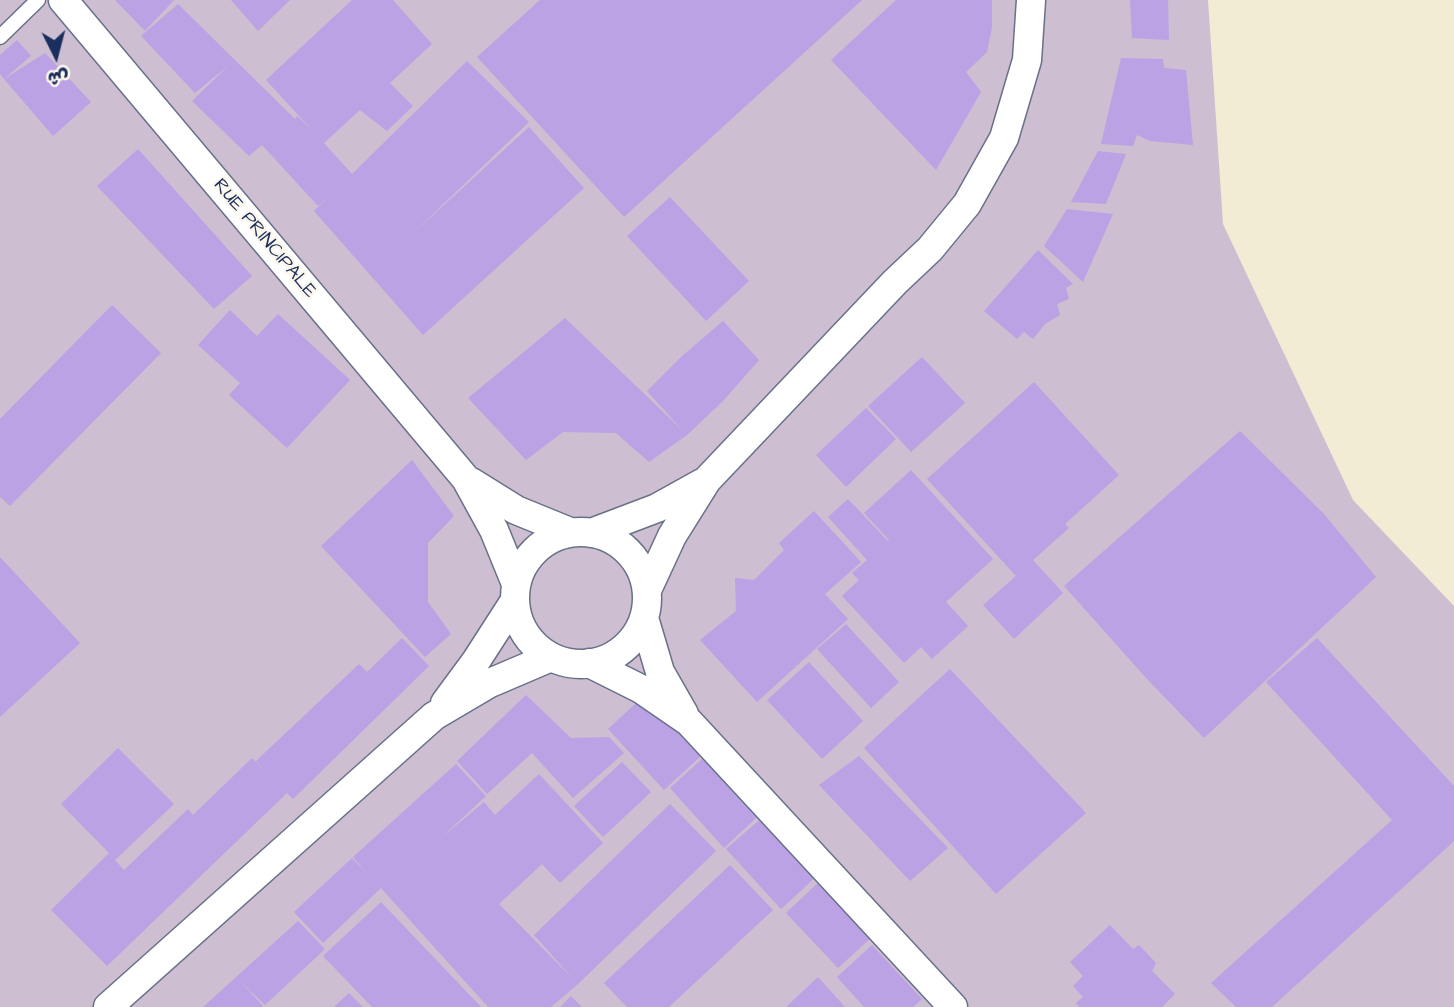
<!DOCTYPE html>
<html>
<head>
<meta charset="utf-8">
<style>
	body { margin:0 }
	#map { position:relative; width:1454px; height:1007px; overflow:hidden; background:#f3ecd5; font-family:"Architects Daughter","Playpen Sans Arabic",sans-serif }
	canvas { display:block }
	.north { position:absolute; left:21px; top:21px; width:70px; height:70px; -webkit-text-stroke:5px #fbf7ec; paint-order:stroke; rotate:174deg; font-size:19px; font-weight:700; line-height:28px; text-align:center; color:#1b2f5e }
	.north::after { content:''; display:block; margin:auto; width:24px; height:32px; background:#1b2f5e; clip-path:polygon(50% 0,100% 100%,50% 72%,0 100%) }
</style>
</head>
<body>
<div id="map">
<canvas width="1454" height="1007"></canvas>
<div class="north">ش</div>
</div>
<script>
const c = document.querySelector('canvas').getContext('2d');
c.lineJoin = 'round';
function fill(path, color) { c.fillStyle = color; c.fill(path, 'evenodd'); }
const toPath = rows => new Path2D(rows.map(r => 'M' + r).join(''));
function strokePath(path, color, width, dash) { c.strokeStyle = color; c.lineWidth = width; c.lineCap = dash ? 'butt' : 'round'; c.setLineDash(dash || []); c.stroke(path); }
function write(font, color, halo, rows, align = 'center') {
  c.font = font + ' "Architects Daughter",sans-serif'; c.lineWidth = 5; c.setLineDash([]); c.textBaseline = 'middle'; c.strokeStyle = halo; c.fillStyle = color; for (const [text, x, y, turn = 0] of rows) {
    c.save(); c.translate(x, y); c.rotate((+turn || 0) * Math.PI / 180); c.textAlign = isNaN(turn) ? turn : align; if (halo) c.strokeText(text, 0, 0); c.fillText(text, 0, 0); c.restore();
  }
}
fill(toPath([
	[0,0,1208,0,1223,224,1353,500,1454,606,1454,1007,0,1007]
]), '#cdbed2');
fill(toPath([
	[115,0,174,0,145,31],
	[231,0,290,0,258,31],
	[352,0,393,0,432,44,390,83,413,106,387,131,360,110,324,143,352,174,467,61,529,122,408,238,529,127,584,188,423,335,314,211,330,195,318,206,262,145,249,156,192,101,229,65,195,93,141,36,178,4,295,119,297,116,311,129,266,80],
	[540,0,862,0,624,217,477,57],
	[896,0,992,0,992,27,987,52,966,72,981,92,936,170,831,60],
	[1130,0,1168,0,1169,40,1132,38],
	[17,40,31,56,4,79,45,53,91,102,53,136,4,79,0,74,0,55],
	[1121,58,1163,59,1164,68,1186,70,1193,145,1150,141,1137,135,1133,146,1101,144],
	[138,149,252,276,214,309,97,186],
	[1098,151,1126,154,1106,204,1071,202],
	[670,197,749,281,706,321,627,236],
	[1067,209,1113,214,1083,282,1044,246],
	[1038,250,1073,284,1066,288,1069,299,1057,304,1060,315,1045,324,1033,339,1024,332,1017,339,984,311],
	[112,305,161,353,10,506,0,497,0,419],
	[230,310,257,336,278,314,350,380,287,448,229,395,240,383,198,345],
	[565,318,683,431,647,391,681,357,723,321,759,360,723,401,687,435,649,462,616,433,563,432,526,460,468,398],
	[922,357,965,403,911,452,868,406],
	[1034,382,1119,475,1065,524,1069,528,1033,560,1063,593,1014,639,983,605,1016,576,927,479],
	[866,408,896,439,846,487,816,455],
	[1240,431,1324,514,1376,577,1204,738,1147,679,1064,586],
	[412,460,454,516,428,543,428,602,451,634,425,657,321,546],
	[911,470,993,559,946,602,968,626,932,659,921,647,904,663,842,596,859,580,852,573,867,560,828,517,848,499,888,541,889,540,864,513],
	[814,511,861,562,825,594,848,619,757,702,700,640,736,611,735,578,754,580,784,550,779,543],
	[0,557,80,643,0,717],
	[846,624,899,682,871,708,817,649],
	[402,638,429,666,293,799,287,793,107,966,51,910,109,853,61,804,118,748,174,804,115,860,124,870,188,809,193,815,252,758,263,769,256,761,359,664,367,672],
	[1317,638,1454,786,1454,841,1272,1007,1236,1007,1211,983,1392,820,1266,682],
	[809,662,863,721,822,759,767,700],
	[950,669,1086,813,996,894,864,748],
	[646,694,702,755,664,790,608,729],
	[526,695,571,738,609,737,624,753,573,798,532,753,487,794,457,761],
	[859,756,948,848,910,881,819,785],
	[703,758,757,817,724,848,670,788],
	[622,762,651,792,603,837,574,806],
	[456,764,486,796,442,837,484,802,495,815,539,774,603,843,560,883,542,864,499,904,573,979,534,935,670,804,716,851,578,984,551,1007,488,1007,381,888,323,943,294,912,352,858,366,872,353,857],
	[764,816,818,875,781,909,726,849],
	[730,865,773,910,669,1007,627,1007,604,983],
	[822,879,874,935,838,968,786,913],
	[381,902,481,1007,372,1007,323,956],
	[298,921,325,949,265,1005,241,982,263,1006,262,1007,203,1007],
	[1110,925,1133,949,1139,945,1156,963,1152,971,1175,994,1162,1007,1079,1007,1076,1003,1083,997,1073,986,1083,976,1070,962],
	[872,945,922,999,913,1007,864,1007,837,977],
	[818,977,845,1007,786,1007],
	[349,993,363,1007,334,1007],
	[571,996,582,1007,560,1007]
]), '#baa2e5');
const lane = toPath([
	[0,37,38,0]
]);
const street = toPath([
	[63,0,466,479,494,530,516,584],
	[471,482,516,510,570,532],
	'515 598a66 66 0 1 1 132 0a66 66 0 1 1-132 0Z',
	[591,533,657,508,702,483],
	[647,590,672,536,707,480,895,282,930,249,967,204,1004,138,1027,60,1031,0],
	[644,618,660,672,684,714],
	[589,663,641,689,689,722,953,1007],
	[445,703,476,661,514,602],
	[108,1007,434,716,490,683,551,657]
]);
strokePath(lane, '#677188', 17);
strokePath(street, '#677188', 31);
strokePath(lane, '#fff', 14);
strokePath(street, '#fff', 28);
write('19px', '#1b2f5e', '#fbf7ec', [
	["RUE PRINCIPALE",264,239,50]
]);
</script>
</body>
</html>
